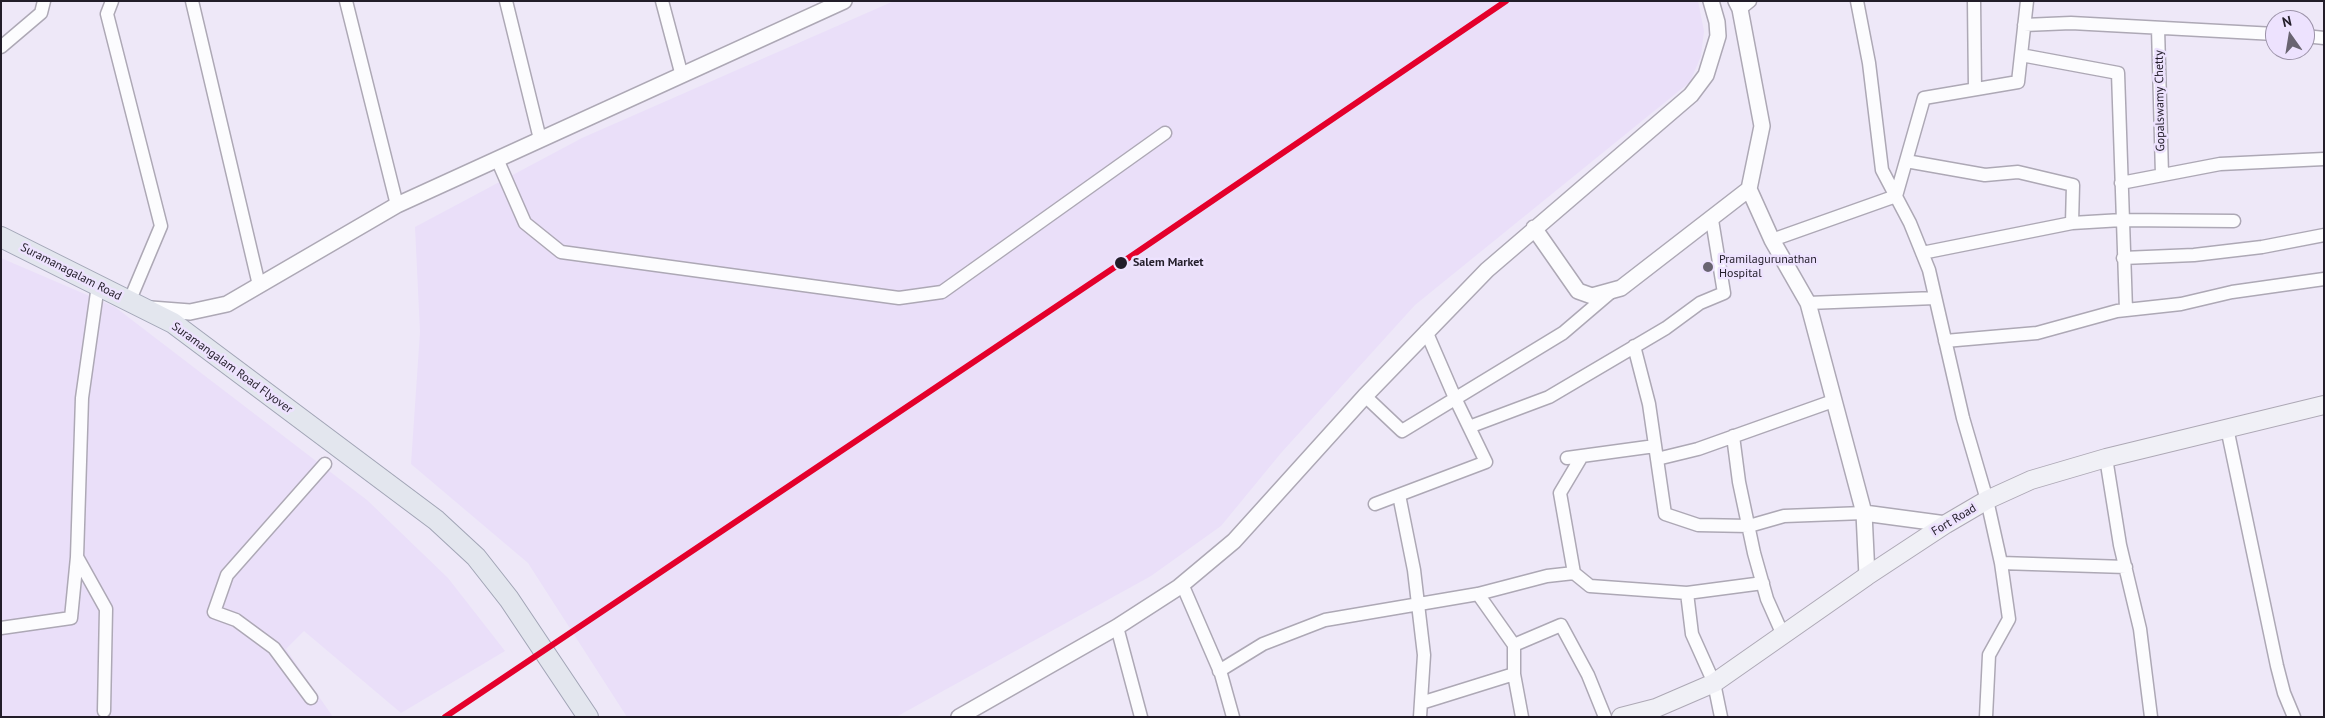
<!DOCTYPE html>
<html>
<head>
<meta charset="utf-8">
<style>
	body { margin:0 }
	#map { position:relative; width:2325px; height:718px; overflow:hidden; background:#eee8f8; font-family:"PT Sans",sans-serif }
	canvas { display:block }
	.frame { position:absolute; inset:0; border:2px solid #221d29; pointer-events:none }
	.north { position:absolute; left:2265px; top:10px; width:50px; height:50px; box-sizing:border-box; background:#ede2fe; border:1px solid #9c93a9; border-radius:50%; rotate:347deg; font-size:14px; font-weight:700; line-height:20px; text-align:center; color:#221d29 }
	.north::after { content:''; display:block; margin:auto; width:18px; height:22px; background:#696471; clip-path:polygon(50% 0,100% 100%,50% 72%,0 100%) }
</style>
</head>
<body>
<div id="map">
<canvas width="2325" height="718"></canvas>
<div class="frame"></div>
<div class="north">N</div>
</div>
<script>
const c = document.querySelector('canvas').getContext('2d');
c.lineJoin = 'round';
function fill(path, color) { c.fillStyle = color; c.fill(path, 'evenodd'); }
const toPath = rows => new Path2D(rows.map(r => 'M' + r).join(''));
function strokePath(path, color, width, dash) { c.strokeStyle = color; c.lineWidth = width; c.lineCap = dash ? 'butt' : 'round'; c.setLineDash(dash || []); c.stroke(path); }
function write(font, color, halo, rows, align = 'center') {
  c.font = font + ' "PT Sans",sans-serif'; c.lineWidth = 5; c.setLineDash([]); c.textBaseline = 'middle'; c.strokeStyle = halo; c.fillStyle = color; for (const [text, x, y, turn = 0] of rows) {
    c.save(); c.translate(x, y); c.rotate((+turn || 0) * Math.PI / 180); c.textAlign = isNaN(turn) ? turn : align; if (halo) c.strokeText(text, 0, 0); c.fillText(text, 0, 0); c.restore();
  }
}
fill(toPath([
	[894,1,1698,1,1704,31,1701,56,1690,82,1415,305,1281,453,1221,526,1151,576,896,717,627,717,528,563,411,464,420,332,415,227,582,138],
	[1,258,115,307,367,500,448,578,505,651,401,713,304,631,286,649,333,717,1,717]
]), '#eadff9');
const minor = toPath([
	[112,1,107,14,161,226,129,302],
	[192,1,259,285],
	[346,1,397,205],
	[506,1,540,139],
	[662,1,682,76],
	[1857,1,1869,63,1882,170,1910,223,1929,270,1963,418,1987,500,2001,563,2009,619,1989,655,1986,717],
	[1974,1,1975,89],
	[1740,9,1750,1],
	[2024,25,2071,23,2275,34],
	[2158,28,2162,175],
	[2305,36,2324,38],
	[1,47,41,13,44,1],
	[2021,55,2118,73,2126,310],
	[497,159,525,223,561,252,899,298,942,292,1165,133],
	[1906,161,1985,175,2018,172,2073,185,2072,223],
	[2121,183,2220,164,2324,159],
	[1772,240,1896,196,1924,98,2018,82,2027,1],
	[1922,253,2072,223,2122,220,2234,221],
	[2123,258,2194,255,2262,247,2324,235],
	[1808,303,1935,298],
	[1945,341,2037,333,2117,311,2181,304,2232,292,2324,279],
	[1634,346,1649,404,1665,514,1698,525,1749,526,1784,516,1864,513],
	[1365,396,1402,431,1563,333,1611,292],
	[1469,427,1549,397,1666,328,1700,303,1724,293,1712,220],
	[2227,428,2277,666,2284,693,2294,717],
	[1733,436,1739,482,1754,553,1767,599,1783,635],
	[1567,458,1655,446],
	[2106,458,2120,545,2140,629,2151,717],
	[1657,459,1698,449,1833,401],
	[1399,495,1414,570,1424,655,1420,717],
	[1375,504,1486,462,1455,398,1426,331],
	[77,557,106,609,104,711],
	[2001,563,2126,567],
	[1574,573,1560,493,1582,456],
	[1182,584,1221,674,1233,717],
	[1687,593,1692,634,1714,683,1721,717],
	[1478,594,1514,645,1514,674,1522,717],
	[1117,627,1141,717],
	[1,628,71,618,77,557,82,398,98,285],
	[1514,645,1561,625,1588,675,1605,717],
	[1219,671,1263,644,1325,620,1478,594,1547,576,1574,573,1590,586,1687,593,1763,583],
	[311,698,274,648,236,620,214,612,227,575,325,464],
	[1421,703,1514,674]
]);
const tertiary = toPath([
	[1749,189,1772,240,1808,303,1864,513,1867,576],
	[1534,228,1578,291,1592,296,1621,288,1749,189,1762,126,1740,9,1736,1],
	[151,309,190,312,227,304,397,205,844,1],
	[1864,513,1946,524],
	[959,717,1117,627,1179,587,1234,541,1365,396,1487,270,1691,95,1706,75,1718,36,1717,22,1711,1]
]);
const secondary = toPath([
	[1621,717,1656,708,1714,683,1867,576,1946,524,1987,500,2031,480,2106,458,2324,405]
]);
const primary = toPath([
	[1,237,173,323,436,520,476,557,509,599,588,717]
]);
strokePath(minor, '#ada8b5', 15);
strokePath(tertiary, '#ada8b5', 18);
strokePath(secondary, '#ada8b5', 20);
strokePath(primary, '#a1a4b5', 22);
strokePath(minor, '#fcfcfe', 12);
strokePath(tertiary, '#fcfcfe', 15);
strokePath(secondary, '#f0f0f6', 18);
strokePath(primary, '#e3e6ee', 20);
strokePath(toPath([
	[445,717,1121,263,1506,1]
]), '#e4002b', 6);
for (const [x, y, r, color] of [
	[1121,263,7,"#221d29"],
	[1708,267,6,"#696471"]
]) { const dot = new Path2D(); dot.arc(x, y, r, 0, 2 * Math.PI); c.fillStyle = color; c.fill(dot); strokePath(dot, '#ede2fe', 2); }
write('12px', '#221d29', '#ede2fe', [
	["Gopalswamy Chetty",2160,101,-91],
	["Suramanagalam Road",71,272,27],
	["Suramangalam Road Flyover",232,368,36],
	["Fort Road",1954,520,-31]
]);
write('12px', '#221d29', '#ede2fe', [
	["Pramilagurunathan",1719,260],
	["Hospital",1719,274]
], 'left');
write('bold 12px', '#221d29', '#ede2fe', [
	["Salem Market",1133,263]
], 'left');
</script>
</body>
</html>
